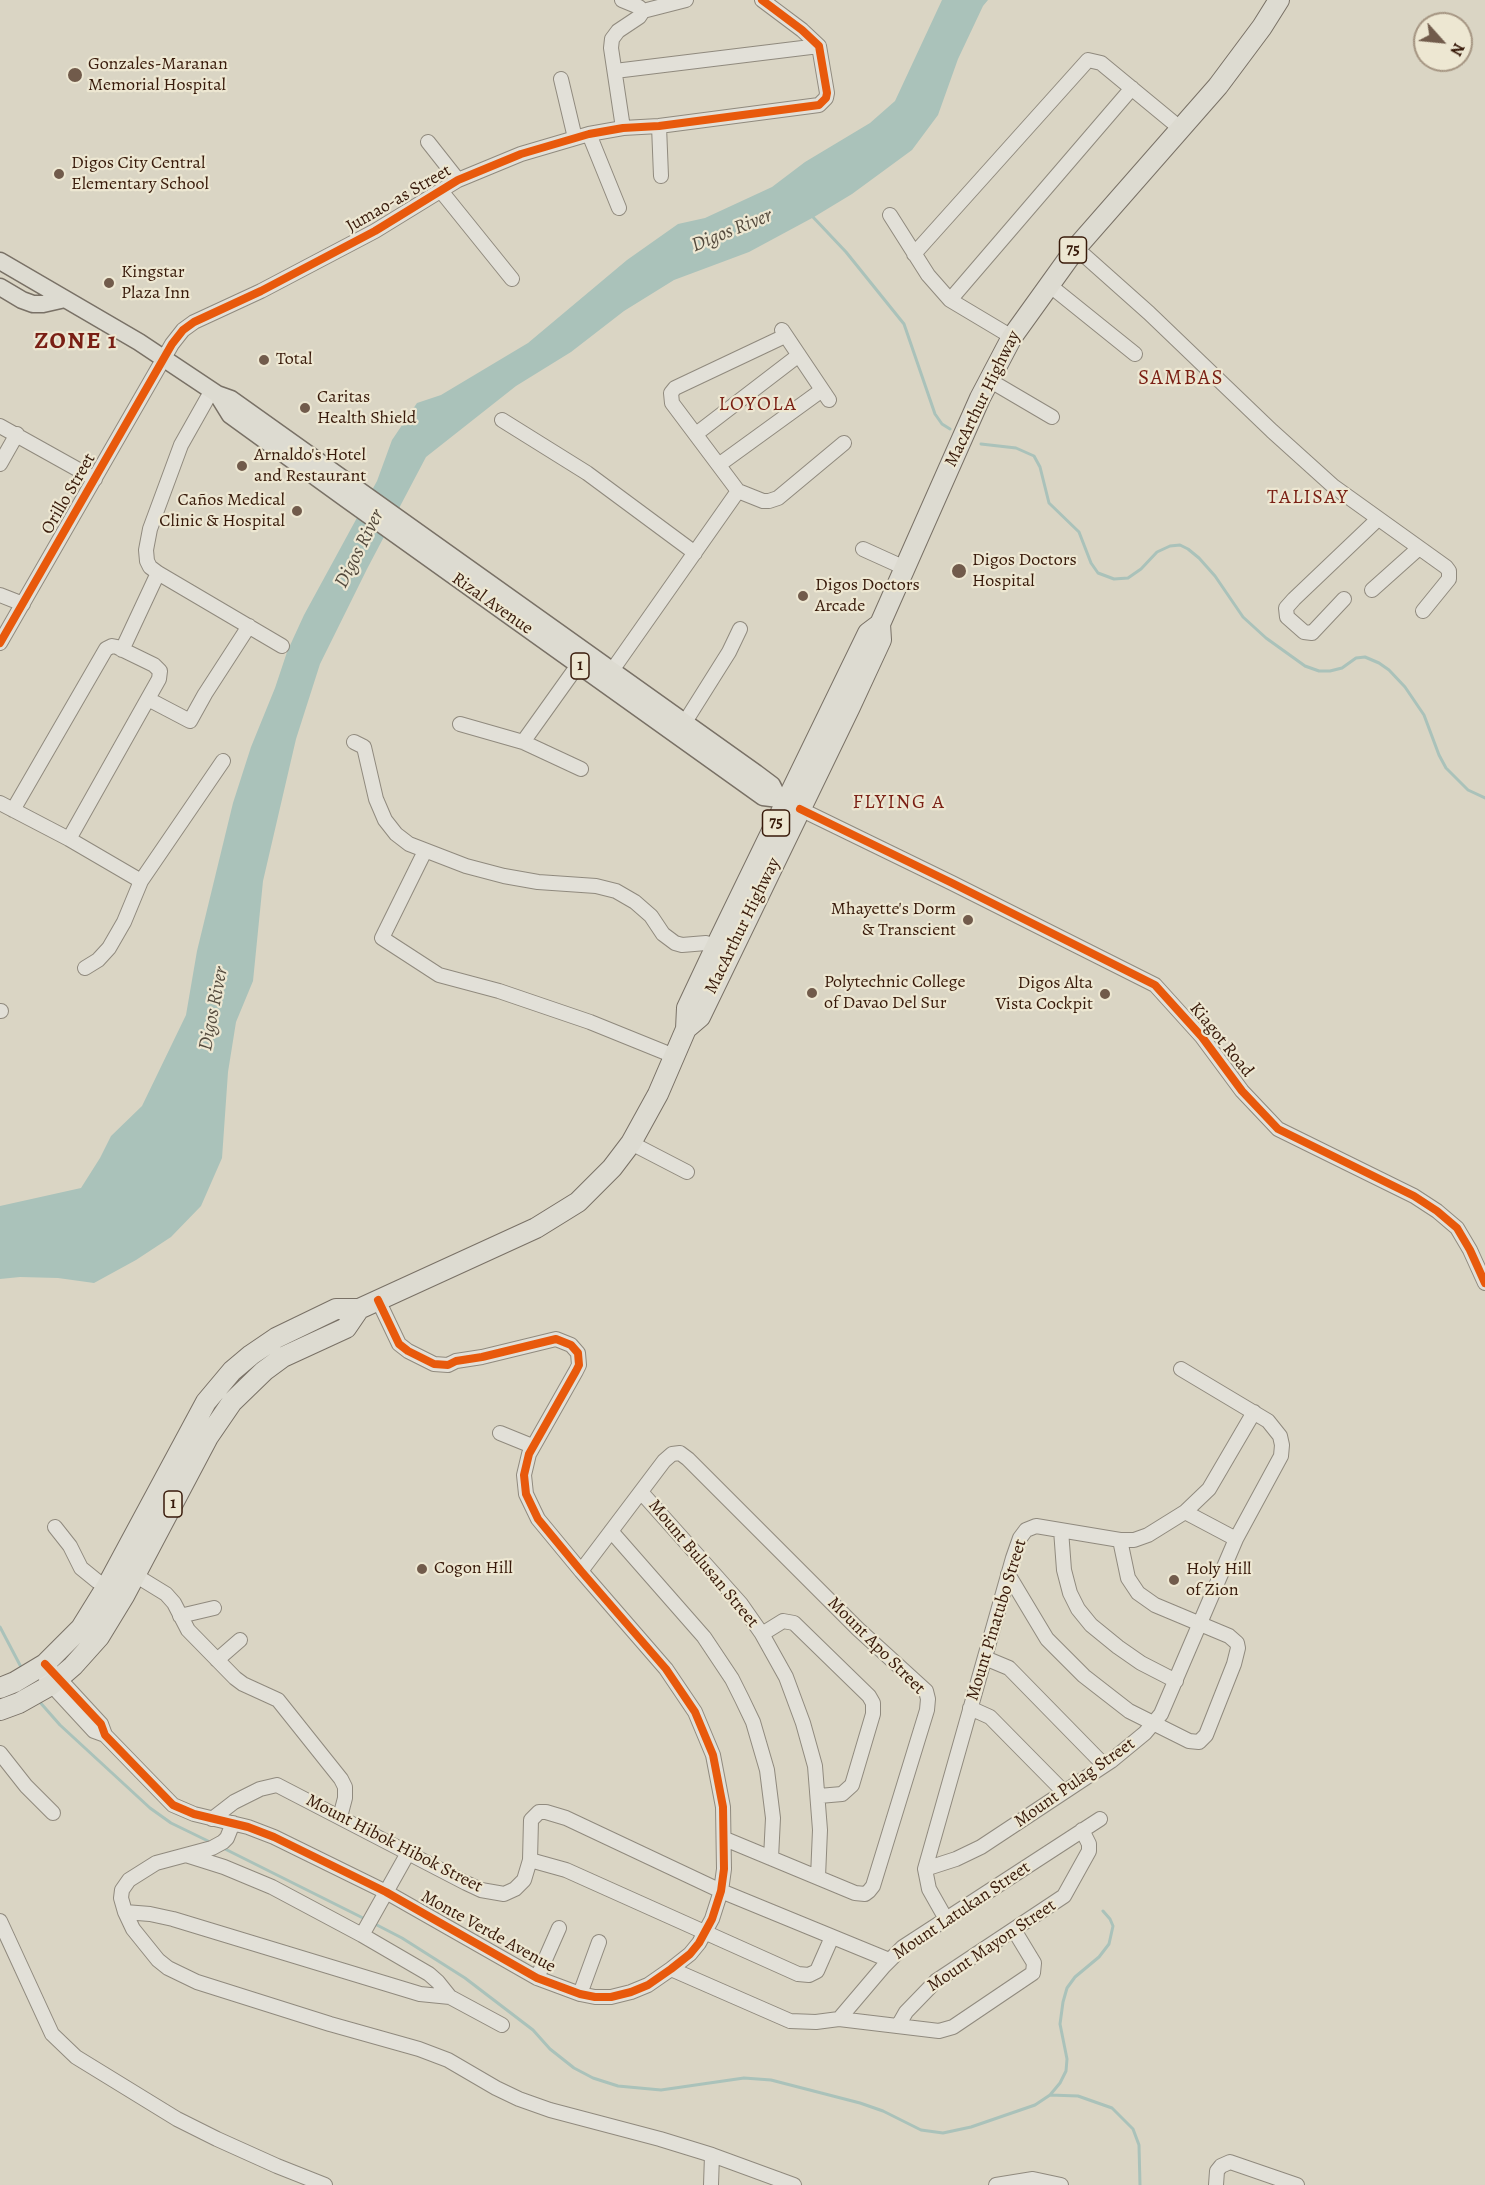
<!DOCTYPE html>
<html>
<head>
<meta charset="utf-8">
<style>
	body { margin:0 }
	#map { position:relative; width:1485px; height:2185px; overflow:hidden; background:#dad5c4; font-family:Alegreya,serif }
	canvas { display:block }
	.north { position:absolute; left:1413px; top:12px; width:60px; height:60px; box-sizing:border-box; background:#ede7d2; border:2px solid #a59582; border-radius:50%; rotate:117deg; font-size:16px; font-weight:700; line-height:24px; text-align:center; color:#381a0a }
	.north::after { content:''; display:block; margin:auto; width:21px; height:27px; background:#715b4b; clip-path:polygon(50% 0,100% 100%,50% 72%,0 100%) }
</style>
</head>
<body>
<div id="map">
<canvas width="1485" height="2185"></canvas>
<div class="north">N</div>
</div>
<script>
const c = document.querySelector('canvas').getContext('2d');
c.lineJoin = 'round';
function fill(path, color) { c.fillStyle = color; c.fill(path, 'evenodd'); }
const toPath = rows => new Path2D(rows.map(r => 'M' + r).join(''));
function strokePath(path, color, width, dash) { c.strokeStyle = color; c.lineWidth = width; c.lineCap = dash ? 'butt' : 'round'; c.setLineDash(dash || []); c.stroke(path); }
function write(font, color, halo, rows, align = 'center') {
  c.font = font + ' Alegreya,serif'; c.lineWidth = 4.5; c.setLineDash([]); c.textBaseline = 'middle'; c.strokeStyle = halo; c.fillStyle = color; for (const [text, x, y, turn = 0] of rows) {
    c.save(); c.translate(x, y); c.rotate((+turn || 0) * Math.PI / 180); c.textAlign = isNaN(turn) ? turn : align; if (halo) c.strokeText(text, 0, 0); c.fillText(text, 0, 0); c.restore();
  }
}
fill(toPath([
	[942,0,988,0,983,6,958,59,938,115,912,150,852,194,814,217,749,252,674,280,624,311,571,352,516,386,426,457,367,569,320,664,296,739,263,881,253,981,236,1022,228,1072,222,1158,201,1206,171,1237,136,1260,94,1283,58,1278,20,1277,0,1279,0,1206,81,1188,100,1158,111,1136,142,1106,186,1015,197,951,233,803,251,747,275,688,287,652,304,615,377,481,392,440,417,403,441,395,528,343,627,260,678,224,705,218,772,187,805,162,870,123,895,101]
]), '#aac2ba');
strokePath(toPath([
	[812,216,846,252,904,324,935,414,942,424,950,429],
	[981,444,1016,448,1034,456,1040,467,1049,503,1079,532,1091,563,1098,573,1114,579,1128,578,1141,569,1157,552,1170,546,1180,545,1188,549,1199,558,1215,576,1243,617,1266,638,1305,666,1319,671,1330,671,1342,668,1356,658,1365,657,1379,663,1389,670,1405,687,1424,715,1439,755,1446,768,1468,790,1485,798],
	[0,1627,21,1667],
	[38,1700,60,1725,150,1808,171,1823,208,1841],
	[225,1849,365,1919],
	[375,1924,402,1938,465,1978,533,2030,550,2049,574,2068,593,2078,618,2086,661,2090,744,2078,771,2080,860,2103,883,2111,921,2130,943,2133,971,2127,1035,2105,1050,2095,1060,2083,1066,2071,1067,2059,1060,2024,1063,2002,1067,1988,1075,1977,1099,1957,1109,1944,1113,1926,1110,1919,1103,1911],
	[1050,2095,1078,2096,1112,2108,1133,2129,1139,2145,1140,2185]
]), '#aac2ba', 3);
const minor = toPath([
	[622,0,639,7,643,11],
	[615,71,819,46],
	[561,79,575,138],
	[659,126,661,176],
	[623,128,611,48,612,39,618,31,639,17,643,11,686,0],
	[589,134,619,208],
	[428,142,458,180],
	[441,191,512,279],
	[890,215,928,275,950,300,1012,337],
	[1076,248,1149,313,1272,431,1333,486,1446,567,1449,571,1449,579,1423,611],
	[914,254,1088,60,1101,63,1181,129],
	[1048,284,1135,354],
	[950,300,1132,88],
	[782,330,829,400],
	[785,336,675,388,671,393,672,403,738,491,763,501,769,501,778,498,844,443],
	[989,380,1052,417],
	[212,390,181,445,150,529,146,550,147,561,150,567,158,573,282,646],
	[502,420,587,473,695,553],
	[0,426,95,479],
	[696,434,799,355],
	[0,464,17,434],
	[720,464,822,390],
	[863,549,905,568],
	[1372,590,1419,548],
	[0,595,23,604],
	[1344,599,1312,633,1304,632,1287,617,1286,608,1294,599,1378,519],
	[0,643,172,344,183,330,194,322,261,291,375,231,458,180,521,154,589,134,623,128,659,126,819,105,826,98,827,93,819,46,802,30,762,0],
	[122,650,158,573],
	[606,679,738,491],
	[148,699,190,721,205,694,249,626],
	[685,722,729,652,740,629],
	[460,724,523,742,581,769],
	[354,742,364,747,376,799,385,820,396,834,409,844,466,866,504,876,538,882,596,886,616,891,635,902,651,916,663,934,675,943,682,945,706,943,721,951],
	[523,742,578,665],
	[0,803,69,839,141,881],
	[800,809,952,883,1155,985,1202,1037,1242,1091,1278,1129,1414,1196,1437,1211,1457,1228,1470,1250,1485,1283],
	[13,810,106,649,112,646,117,647,154,665,160,671,159,679,69,839],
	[425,851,382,938,439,975,499,991,590,1022,674,1056],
	[85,968,98,960,109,948,124,922,141,881,223,761],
	[0,1011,1,1011],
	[631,1143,687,1172],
	[500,1433,532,1446],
	[641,1492,741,1604,762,1634,786,1677,803,1723,815,1766,820,1830,818,1877],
	[1185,1512,1236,1539],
	[55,1527,70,1546,81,1568,97,1581,107,1586],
	[1061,1530,1064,1570,1070,1593,1078,1609,1091,1625,1118,1647,1141,1663,1176,1681],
	[611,1531,704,1637,732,1679,742,1699,753,1722,767,1770,773,1818,771,1858],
	[581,1571,664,1461,672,1454,680,1453,688,1459,858,1629,926,1691,928,1699,927,1710,873,1886,869,1891,865,1894,855,1893,725,1839],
	[1008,1574,1047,1639,1084,1676,1129,1711,1189,1741,1199,1742,1206,1735,1234,1664,1238,1648,1237,1643,1229,1636,1155,1605,1138,1593,1128,1578,1120,1540],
	[135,1575,166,1594,174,1603,188,1630,235,1678,243,1684,278,1700,341,1779,345,1787,345,1798,340,1817],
	[180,1616,214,1608],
	[762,1634,783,1621,794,1623,869,1696,873,1703,873,1714,852,1785,842,1794,819,1796],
	[985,1658,1009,1668,1104,1765],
	[217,1660,240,1640],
	[53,1672,101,1724,105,1735,173,1805,194,1814,248,1827,274,1837,386,1892,537,1978,580,1994,595,1997,611,1997,631,1992,648,1985,671,1969,690,1954,699,1943,712,1919,721,1891,724,1869,723,1807,713,1755,695,1712,666,1669,581,1571,538,1519,526,1494,524,1475,529,1454,576,1371,579,1365,578,1353,571,1345,556,1339,482,1357,456,1361,448,1365,434,1364,408,1351,399,1344,378,1300],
	[46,1679,94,1731,105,1735],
	[970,1708,990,1717,1064,1792],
	[0,1753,26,1786,53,1813],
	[212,1819,234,1802,260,1789,277,1785,466,1883,481,1890,504,1894,515,1889,524,1880,530,1860,531,1820,539,1812,546,1812,566,1818,721,1891,889,1960],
	[233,1823,227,1838,223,1842,212,1848,156,1863,129,1880,122,1890,121,1898,125,1912,133,1929,158,1960,168,1968,197,1982,330,2024,419,2049,448,2060,496,2088,519,2099,550,2110,660,2139,712,2155,794,2185],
	[186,1855,224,1867,272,1887,362,1935,429,1974,438,1982,450,1997],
	[530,1860,566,1870,798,1974,809,1975,817,1971,832,1937],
	[925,1869,956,1859,981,1847,1111,1761,1145,1733,1161,1714,1236,1539,1281,1456,1282,1445,1280,1436,1268,1421,1181,1369],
	[125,1912,150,1914,173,1919,420,1994,450,1997,502,2025],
	[946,1919,929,1889,925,1869,1013,1558,1020,1538,1026,1530,1036,1526,1120,1540,1134,1540,1148,1535,1185,1512,1209,1489,1254,1412],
	[0,1921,52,2034,76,2057,177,2119,217,2139,277,2166,325,2185],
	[362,1935,408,1853],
	[671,1969,790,2021,816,2022,839,2019,939,2031,953,2027,1033,1973,1034,1963,1014,1930],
	[537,1978,559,1928],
	[580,1994,599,1942],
	[839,2019,884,1966,903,1947,1100,1819],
	[898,2026,906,2012,936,1981,1064,1896,1089,1851,1089,1844,1082,1830],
	[711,2185,712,2155],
	[996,2185,1033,2179,1061,2185],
	[1216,2185,1217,2171,1221,2166,1230,2162,1297,2185]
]);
const major = toPath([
	[0,261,139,342,217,394,231,399,756,773,772,785,779,799],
	[0,287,22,300,33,304,43,304,65,299],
	[217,394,230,415,346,499,763,797,779,799,785,802]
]);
const highway = toPath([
	[686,1029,700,1017,850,707,881,640,880,624],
	[0,1688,15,1682,45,1664,81,1628,107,1586,206,1402,232,1371,251,1355,276,1338,336,1309,359,1309,536,1228,578,1202,612,1168,631,1143,658,1094,686,1029,687,1008,719,940,868,633,880,624,980,398,1012,337,1076,248,1218,86,1262,27,1279,0],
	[0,1710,19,1703,51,1685,73,1666,99,1637,124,1596,208,1437,232,1402,264,1371,283,1357,346,1328,359,1309]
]);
strokePath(minor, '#908a7e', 16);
strokePath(major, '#797166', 19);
strokePath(highway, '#797166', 22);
strokePath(minor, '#e2e0d8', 14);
strokePath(major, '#dddbd1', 16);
strokePath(highway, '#dddbd1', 20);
strokePath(toPath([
	[0,643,172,344,183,330,194,322,261,291,375,231,458,180,521,154,589,134,623,128,659,126,819,105,826,98,827,93,819,46,802,30,762,0],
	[800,809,952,883,1155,985,1202,1037,1242,1091,1278,1129,1414,1196,1437,1211,1457,1228,1470,1250,1485,1283],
	[45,1664,101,1724,105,1735,173,1805,194,1814,248,1827,274,1837,386,1892,537,1978,580,1994,595,1997,611,1997,631,1992,648,1985,671,1969,690,1954,699,1943,712,1919,721,1891,724,1869,723,1807,713,1755,695,1712,666,1669,581,1571,538,1519,526,1494,524,1475,529,1454,576,1371,579,1365,578,1353,571,1345,556,1339,482,1357,456,1361,448,1365,434,1364,408,1351,399,1344,378,1300]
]), '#e8590c', 8);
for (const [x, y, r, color] of [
	[75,75,8,"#715b4b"],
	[59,174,6,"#715b4b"],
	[109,283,6,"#715b4b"],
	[264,360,6,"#715b4b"],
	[305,408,6,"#715b4b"],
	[242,466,6,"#715b4b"],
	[297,511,6,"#715b4b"],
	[959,571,8,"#715b4b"],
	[803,596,6,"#715b4b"],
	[968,920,6,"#715b4b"],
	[812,993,6,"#715b4b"],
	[1105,994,6,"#715b4b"],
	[422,1569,6,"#715b4b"],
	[1174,1580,6,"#715b4b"]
]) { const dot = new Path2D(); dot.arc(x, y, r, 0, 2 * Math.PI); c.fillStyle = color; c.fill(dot); strokePath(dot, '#ede7d2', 2); }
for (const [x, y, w] of [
	[1073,250,27],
	[580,666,18],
	[776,823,27],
	[173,1504,18]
]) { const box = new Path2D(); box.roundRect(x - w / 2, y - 13, w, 26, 4.5); c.fillStyle = '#ede7d2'; c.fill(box); strokePath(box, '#381a0a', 1.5); }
write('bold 16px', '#381a0a', null, [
	["75",1073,250],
	["1",580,666],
	["75",776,823],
	["1",173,1504]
]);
write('18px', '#381a0a', '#ede7d2', [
	["Gonzales-Maranan",88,65],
	["Memorial Hospital",88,86],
	["Digos City Central",71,164],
	["Elementary School",71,185],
	["Kingstar",121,273],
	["Plaza Inn",121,294],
	["Total",276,360],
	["Caritas",317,398],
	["Health Shield",317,419],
	["Arnaldo's Hotel",254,456],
	["and Restaurant",254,477],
	["Caños Medical",285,501,"right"],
	["Clinic & Hospital",285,522,"right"],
	["Digos Doctors",972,561],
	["Hospital",972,582],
	["Digos Doctors",815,586],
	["Arcade",815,607],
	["Mhayette's Dorm",956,910,"right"],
	["& Transcient",956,931,"right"],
	["Polytechnic College",824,983],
	["of Davao Del Sur",824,1004],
	["Digos Alta",1093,984,"right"],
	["Vista Cockpit",1093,1005,"right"],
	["Cogon Hill",434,1569],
	["Holy Hill",1186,1570],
	["of Zion",1186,1591]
], 'left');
write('18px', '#381a0a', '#ede7d2', [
	["Jumao-as Street",399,199,-30],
	["MacArthur Highway",983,399,-64],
	["Orillo Street",69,494,-60],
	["Rizal Avenue",492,604,35],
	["MacArthur Highway",743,926,-64],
	["Kiagot Road",1221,1040,51],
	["Mount Bulusan Street",703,1564,50],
	["Mount Pinatubo Street",997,1620,-73],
	["Mount Apo Street",876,1646,45],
	["Mount Pulag Street",1075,1783,-35],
	["Mount Hibok Hibok Street",394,1844,27],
	["Mount Latukan Street",962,1911,-34],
	["Monte Verde Avenue",488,1932,29],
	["Mount Mayon Street",992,1946,-34]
]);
write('italic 20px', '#544a3d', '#ede7d2', [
	["Digos River",732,231,-22],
	["Digos River",360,549,-63],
	["Digos River",214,1009,-79]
]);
c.letterSpacing = '1.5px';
write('20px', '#7a1f14', '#ede7d2', [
	["LOYOLA",758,405],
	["TALISAY",1308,498],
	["FLYING A",899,803]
]);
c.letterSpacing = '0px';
c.letterSpacing = '1.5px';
write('21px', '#7a1f14', '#ede7d2', [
	["SAMBAS",1181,379]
]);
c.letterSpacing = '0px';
c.letterSpacing = '1.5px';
write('bold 24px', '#7a1f14', '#ede7d2', [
	["ZONE 1",76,342]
]);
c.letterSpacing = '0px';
</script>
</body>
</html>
